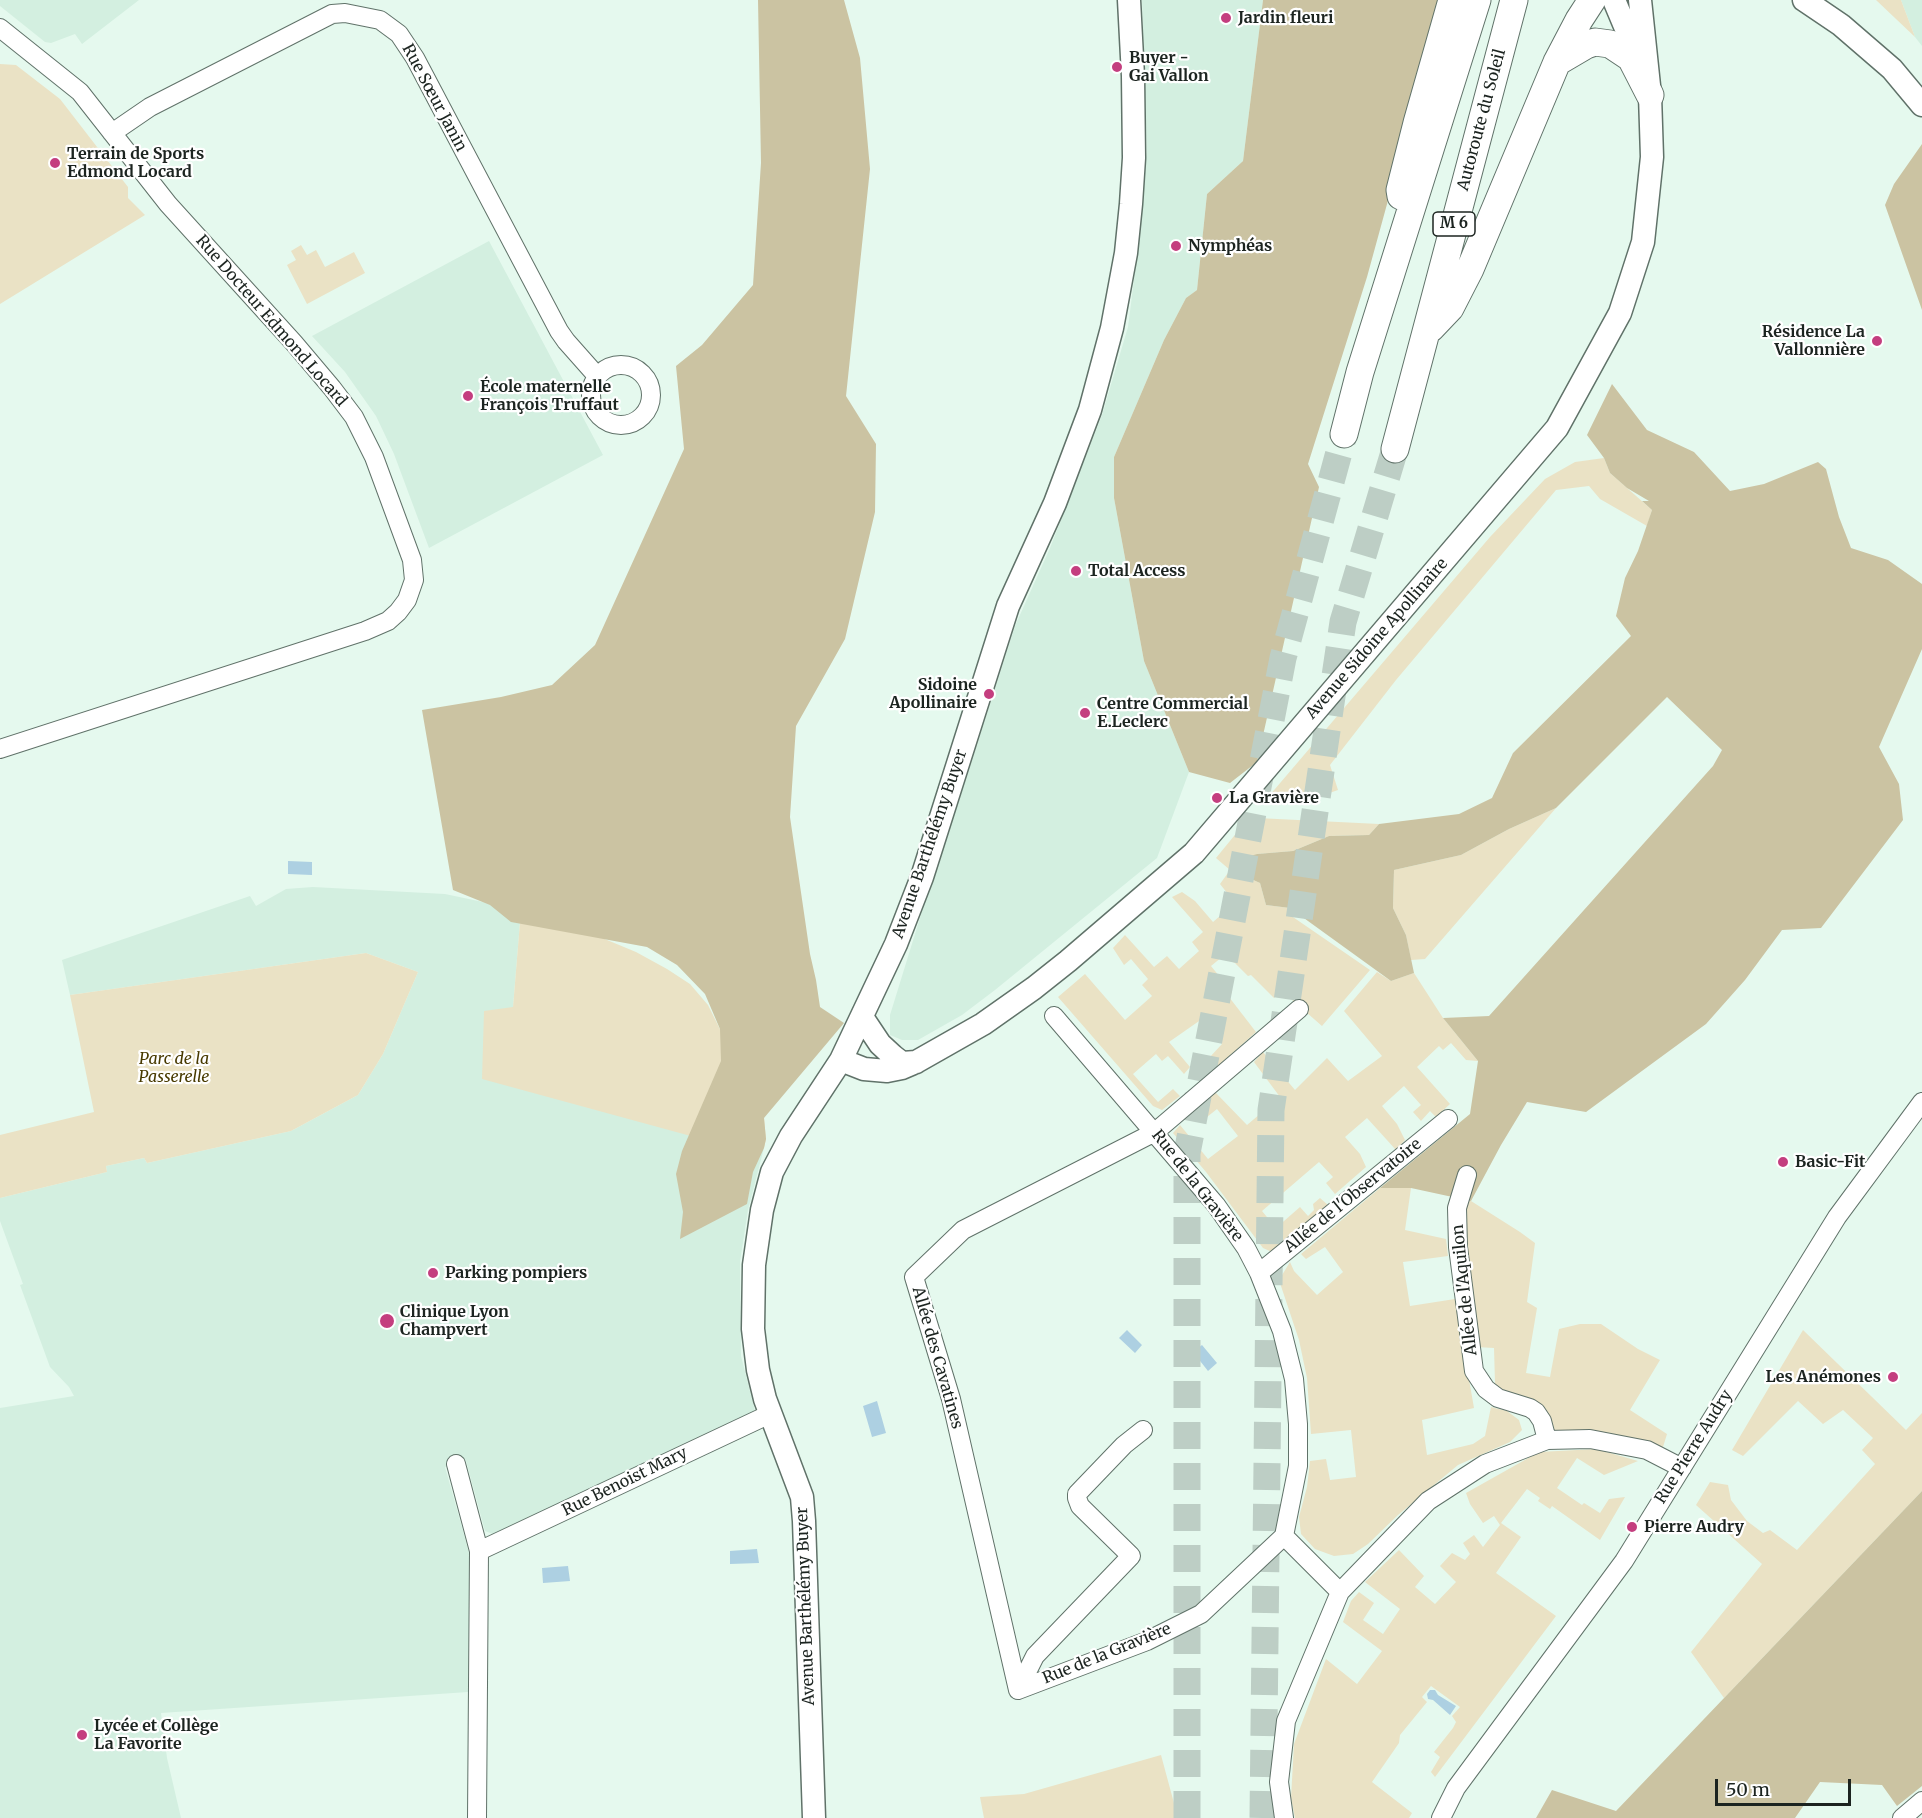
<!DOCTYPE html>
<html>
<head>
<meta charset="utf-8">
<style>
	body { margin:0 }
	#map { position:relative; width:1922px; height:1818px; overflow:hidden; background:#e5f9ee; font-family:Merriweather,serif }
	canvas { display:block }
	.scale { position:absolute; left:1715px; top:1779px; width:136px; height:27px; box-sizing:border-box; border:3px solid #1c2420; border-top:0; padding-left:8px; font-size:18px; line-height:21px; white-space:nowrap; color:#1c2420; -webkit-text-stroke:4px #fff; paint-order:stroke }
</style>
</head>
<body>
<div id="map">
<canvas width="1922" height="1818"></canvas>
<div class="scale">50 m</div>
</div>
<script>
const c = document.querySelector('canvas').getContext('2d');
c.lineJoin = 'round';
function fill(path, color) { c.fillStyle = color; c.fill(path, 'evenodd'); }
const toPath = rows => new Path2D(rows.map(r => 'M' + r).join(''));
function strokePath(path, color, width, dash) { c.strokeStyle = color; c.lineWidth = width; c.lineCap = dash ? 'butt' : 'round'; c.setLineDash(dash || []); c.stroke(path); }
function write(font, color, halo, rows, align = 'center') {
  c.font = font + ' Merriweather,serif'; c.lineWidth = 4.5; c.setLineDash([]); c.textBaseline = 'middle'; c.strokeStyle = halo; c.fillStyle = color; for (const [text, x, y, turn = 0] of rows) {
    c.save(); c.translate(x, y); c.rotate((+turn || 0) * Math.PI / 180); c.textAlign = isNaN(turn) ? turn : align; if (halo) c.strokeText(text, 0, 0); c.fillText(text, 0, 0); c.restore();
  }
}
fill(toPath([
	[0,0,139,0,82,44,75,34,51,43,45,42,0,6],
	[1142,0,1263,0,1243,161,1207,194,1197,290,1186,298,1164,340,1114,457,1114,498,1144,661,1189,772,1157,858,995,990,962,1015,918,1040,902,1040,890,1035,890,1015,932,879,961,795,1015,626,1050,548,1102,415,1128,327,1137,256,1147,152],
	[1901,0,1922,0,1922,46,1915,37],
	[489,241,603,455,429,548,394,454,376,416,345,372,312,336],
	[313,887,445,894,521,910,513,1007,731,1147,764,1148,748,1210,740,1262,741,1356,755,1411,498,1536,485,1531,466,1461,445,1467,470,1556,468,1692,161,1713,167,1758,181,1818,0,1818,0,1408,74,1396,69,1387,50,1367,20,1285,23,1284,0,1221,0,1198,107,1172,106,1166,144,1158,147,1163,291,1131,358,1095,383,1054,418,972,366,953,70,995,62,960,250,896,256,906,286,889]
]), '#d3efe0');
fill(toPath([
	[1876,0,1901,0,1915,37],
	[0,64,16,65,60,99,128,187,128,198,145,215,0,304],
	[301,245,307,255,316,250,325,267,354,252,365,273,307,304,287,265,296,260,291,251],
	[1604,458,1610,473,1652,510,1647,526,1600,499,1589,486,1556,490,1396,680,1330,765,1338,790,1301,803,1269,796,1490,537,1545,479,1575,462],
	[1556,808,1425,959,1411,960,1406,935,1393,908,1394,870,1461,855,1509,829],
	[1257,818,1379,824,1369,835,1329,836,1293,851,1257,854,1231,870,1260,883,1266,905,1290,908,1290,915,1370,970,1322,1026,1283,992,1274,998,1251,975,1248,976,1235,963,1222,957,1211,966,1232,992,1229,997,1256,1032,1218,1066,1209,1058,1222,1044,1202,1019,1169,1042,1190,1067,1184,1074,1168,1056,1162,1061,1156,1054,1133,1074,1158,1102,1173,1089,1180,1096,1162,1110,1153,1106,1058,997,1085,974,1125,1020,1152,996,1142,985,1148,979,1131,959,1124,965,1113,948,1125,935,1154,967,1167,956,1179,969,1199,951,1192,942,1203,932,1172,897,1182,892,1195,901,1213,922,1235,903,1220,884,1230,870,1216,858,1243,825],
	[521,910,595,935,636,952,667,969,690,984,708,1005,764,1118,766,1139,764,1148,731,1147,482,1079,484,1011,513,1007],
	[366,953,418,972,383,1054,358,1095,291,1131,147,1163,144,1158,106,1166,107,1172,0,1198,0,1135,94,1112,70,995],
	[1377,972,1391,981,1414,973,1443,1018,1478,1061,1466,1060,1451,1043,1443,1050,1439,1046,1417,1067,1450,1104,1436,1117,1430,1111,1421,1121,1413,1112,1421,1105,1404,1086,1382,1106,1397,1124,1405,1140,1396,1150,1367,1118,1345,1137,1360,1154,1366,1167,1335,1194,1326,1183,1333,1177,1319,1162,1262,1211,1276,1228,1300,1207,1308,1216,1314,1210,1313,1204,1320,1198,1328,1205,1272,1252,1263,1248,1206,1172,1173,1133,1180,1125,1208,1159,1238,1136,1217,1109,1202,1121,1189,1112,1215,1092,1247,1125,1280,1097,1254,1062,1263,1052,1295,1090,1327,1058,1348,1081,1382,1056,1344,1011],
	[1380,1188,1411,1188,1405,1230,1446,1239,1448,1256,1403,1262,1410,1306,1455,1299,1474,1408,1422,1420,1427,1455,1473,1444,1485,1436,1491,1407,1507,1411,1519,1420,1522,1430,1510,1442,1458,1465,1398,1515,1368,1544,1353,1554,1334,1556,1315,1549,1301,1534,1299,1517,1307,1487,1310,1461,1326,1459,1330,1480,1356,1477,1351,1430,1311,1434,1307,1378,1299,1340,1279,1280,1290,1262,1294,1271,1317,1295,1343,1272,1325,1247,1306,1259,1301,1254],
	[1463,1200,1471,1201,1520,1232,1535,1243,1527,1302,1537,1308,1526,1373,1550,1377,1559,1329,1580,1324,1601,1324,1638,1349,1660,1360,1630,1410,1667,1434,1663,1447,1608,1433,1552,1433,1500,1394,1495,1383,1494,1348,1476,1347,1462,1251],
	[1803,1330,1906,1430,1922,1413,1922,1491,1724,1698,1691,1652,1762,1564,1696,1505,1710,1482,1728,1485,1731,1500,1747,1521,1763,1533,1770,1530,1797,1550,1875,1464,1862,1450,1873,1438,1843,1410,1823,1424,1798,1401,1743,1456,1732,1450],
	[1596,1449,1638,1461,1604,1475,1577,1458,1557,1488,1582,1505,1584,1503,1600,1513,1609,1499,1625,1497,1600,1540,1552,1506,1550,1509,1538,1501,1540,1498,1527,1489,1501,1523,1521,1537,1496,1573,1556,1616,1435,1777,1431,1772,1440,1757,1434,1752,1453,1728,1456,1722,1452,1716,1460,1707,1431,1686,1422,1697,1427,1702,1400,1735,1399,1743,1372,1782,1412,1813,1409,1818,1295,1818,1291,1798,1294,1744,1326,1659,1357,1684,1382,1651,1343,1622,1351,1601,1359,1592,1374,1603,1363,1620,1383,1634,1400,1609,1365,1582,1399,1550,1424,1576,1415,1587,1435,1604,1456,1582,1440,1566,1452,1553,1465,1560,1470,1554,1463,1543,1474,1535,1483,1547,1500,1525,1494,1516,1483,1523,1470,1504,1466,1493,1539,1452],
	[1161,1755,1178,1818,984,1818,980,1797,1024,1794]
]), '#eae2c5');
fill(toPath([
	[758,0,844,0,860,58,870,169,846,396,876,444,875,512,845,639,796,726,790,817,810,954,816,980,820,1007,844,1023,764,1118,766,1139,764,1148,753,1172,747,1204,680,1239,683,1212,676,1174,682,1151,721,1061,720,1029,705,994,677,965,647,947,511,922,490,905,453,890,422,710,501,697,552,685,595,645,684,449,676,366,702,345,753,285,761,163],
	[1263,0,1443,0,1367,277,1308,464,1319,487,1257,762,1230,783,1189,772,1144,661,1114,498,1114,457,1164,340,1186,298,1197,290,1207,194,1243,161],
	[1922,144,1922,310,1885,205,1894,184],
	[1612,384,1647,430,1694,452,1730,491,1764,484,1818,462,1826,469,1839,517,1851,548,1888,560,1922,584,1922,649,1879,747,1899,784,1903,820,1821,928,1782,930,1745,980,1706,1024,1586,1112,1527,1102,1501,1145,1471,1201,1411,1188,1380,1188,1470,1114,1478,1061,1443,1018,1489,1016,1713,766,1722,750,1667,697,1556,808,1509,829,1461,855,1394,870,1393,908,1406,935,1414,973,1391,981,1290,908,1266,905,1260,883,1231,870,1238,860,1257,854,1293,851,1329,836,1369,835,1379,824,1459,814,1492,798,1513,753,1631,636,1616,616,1625,578,1638,551,1652,510,1642,501,1649,501,1627,488,1610,473,1604,458,1587,435],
	[1922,1491,1922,1786,1897,1806,1882,1785,1820,1782,1795,1818,1536,1818,1552,1790,1616,1811]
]), '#cbc3a2');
fill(toPath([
	[288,861,312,862,312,875,288,874],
	[1127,1330,1142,1345,1135,1353,1119,1338],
	[1202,1345,1217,1363,1208,1371,1193,1352],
	[877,1401,886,1433,872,1437,863,1406],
	[757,1549,759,1563,730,1564,730,1551],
	[568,1566,570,1581,543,1583,542,1568],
	[1430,1690,1435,1690,1438,1695,1456,1706,1450,1715,1433,1700,1428,1699,1427,1694]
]), '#add0e2');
strokePath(toPath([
	[1187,1818,1187,1153,1283,658,1344,434],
	[1263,1818,1271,1110,1343,622,1395,449]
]), '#bdcec5', 27, [27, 14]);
const minor = toPath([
	[0,28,80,92,168,204,294,343,332,388,354,417,374,457,412,560,414,580,407,600,398,612,388,621,365,631,0,749],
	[112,133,150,107,332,14,345,13,380,20,399,34,415,58,559,331,566,341,597,376],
	'591 395a30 30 0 1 1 60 0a30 30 0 1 1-60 0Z',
	[1467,1175,1457,1208,1458,1247,1474,1371,1486,1389,1498,1398,1530,1408,1536,1412,1542,1421,1547,1440],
	[1259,1273,1448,1119],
	[456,1464,479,1551],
	[1284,1536,1340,1592],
	[1018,1690,1147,1641,1201,1614,1284,1536,1298,1466,1298,1424,1294,1379,1282,1331,1259,1273,1246,1248,1216,1205,1054,1016],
	[1018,1690,951,1399,914,1277,963,1230,1155,1132,1299,1009],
	[1018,1690,1035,1656,1131,1556,1080,1506,1077,1498,1077,1494,1124,1445,1143,1430],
	[477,1818,479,1551,770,1414],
	[1284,1818,1279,1782,1286,1721,1340,1592,1428,1501,1485,1464,1547,1440,1590,1439,1647,1450,1682,1468],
	[1441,1818,1456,1788,1624,1561,1837,1217,1922,1102],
	[1902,1818,1922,1801]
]);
const major = toPath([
	[1614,0,1640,62],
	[1804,0,1841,25,1892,69,1922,105],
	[862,1017,880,1044,893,1056,902,1063,916,1062],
	[841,1060,864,1069,887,1071,902,1068,916,1062,983,1024,1034,988,1068,961,1194,853,1557,428,1620,313,1643,242,1652,157,1650,95,1640,0],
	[814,1818,804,1521,802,1497,765,1399,758,1370,753,1329,754,1265,762,1210,772,1172,791,1136,841,1060,896,944,922,877,1008,606,1055,503,1090,410,1112,328,1126,253,1131,204,1134,158,1133,76,1129,0]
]);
const highway = toPath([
	[1557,62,1586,45,1595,42,1610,44,1631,58,1650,95],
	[1401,196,1400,190,1417,123,1452,0],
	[1431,328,1450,308,1470,269,1557,62,1579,20,1592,0],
	[1344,434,1360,372,1477,0],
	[1395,449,1514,0]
]);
strokePath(minor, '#607269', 20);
strokePath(major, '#607269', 25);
strokePath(highway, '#607269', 29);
strokePath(minor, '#fff', 18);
strokePath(major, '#fff', 22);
strokePath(highway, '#fff', 27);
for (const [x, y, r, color] of [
	[1226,18,6,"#c43e7f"],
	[1117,67,6,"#c43e7f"],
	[55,163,6,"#c43e7f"],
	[1176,246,6,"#c43e7f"],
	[1877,341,6,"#c43e7f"],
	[468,396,6,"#c43e7f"],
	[1076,571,6,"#c43e7f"],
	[989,694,6,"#c43e7f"],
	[1085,713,6,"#c43e7f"],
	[1217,798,6,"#c43e7f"],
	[1783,1162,6,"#c43e7f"],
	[433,1273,6,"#c43e7f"],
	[387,1321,8,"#c43e7f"],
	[1893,1377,6,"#c43e7f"],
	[1632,1527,6,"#c43e7f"],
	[82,1735,6,"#c43e7f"]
]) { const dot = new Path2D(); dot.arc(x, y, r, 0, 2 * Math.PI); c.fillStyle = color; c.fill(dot); strokePath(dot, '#fff', 2); }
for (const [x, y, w] of [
	[1454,224,42]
]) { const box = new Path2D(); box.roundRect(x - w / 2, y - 12, w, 24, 4.5); c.fillStyle = '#fff'; c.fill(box); strokePath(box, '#1c2420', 1.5); }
write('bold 15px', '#1c2420', null, [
	["M 6",1454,224]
]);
write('bold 16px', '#1c2420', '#fff', [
	["Jardin fleuri",1238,18],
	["Buyer -",1129,58],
	["Gai Vallon",1129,76],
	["Terrain de Sports",67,154],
	["Edmond Locard",67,172],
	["Nymphéas",1188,246],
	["Résidence La",1865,332,"right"],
	["Vallonnière",1865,350,"right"],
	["École maternelle",480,387],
	["François Truffaut",480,405],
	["Total Access",1088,571],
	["Sidoine",977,685,"right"],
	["Apollinaire",977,703,"right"],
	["Centre Commercial",1097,704],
	["E.Leclerc",1097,722],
	["La Gravière",1229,798],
	["Basic-Fit",1795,1162],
	["Parking pompiers",445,1273],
	["Clinique Lyon",400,1312],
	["Champvert",400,1330],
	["Les Anémones",1881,1377,"right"],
	["Pierre Audry",1644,1527],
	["Lycée et Collège",94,1726],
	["La Favorite",94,1744]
], 'left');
write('16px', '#1c2420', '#fff', [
	["Rue Sœur Janin",434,98,62],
	["Autoroute du Soleil",1482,120,-75],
	["Rue Docteur Edmond Locard",271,321,49],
	["Avenue Sidoine Apollinaire",1377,639,-49],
	["Avenue Barthélémy Buyer",930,844,-71],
	["Rue de la Gravière",1197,1186,52],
	["Allée de l'Observatoire",1353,1196,-39],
	["Allée de l'Aquilon",1465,1290,-96],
	["Allée des Cavatines",937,1358,74],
	["Rue Pierre Audry",1694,1447,-58],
	["Rue Benoist Mary",625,1482,-26],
	["Avenue Barthélémy Buyer",806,1606,-92],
	["Rue de la Gravière",1107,1654,-22]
]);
write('italic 16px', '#483a00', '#fff', [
	["Parc de la",174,1059],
	["Passerelle",174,1077]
]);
</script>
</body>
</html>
